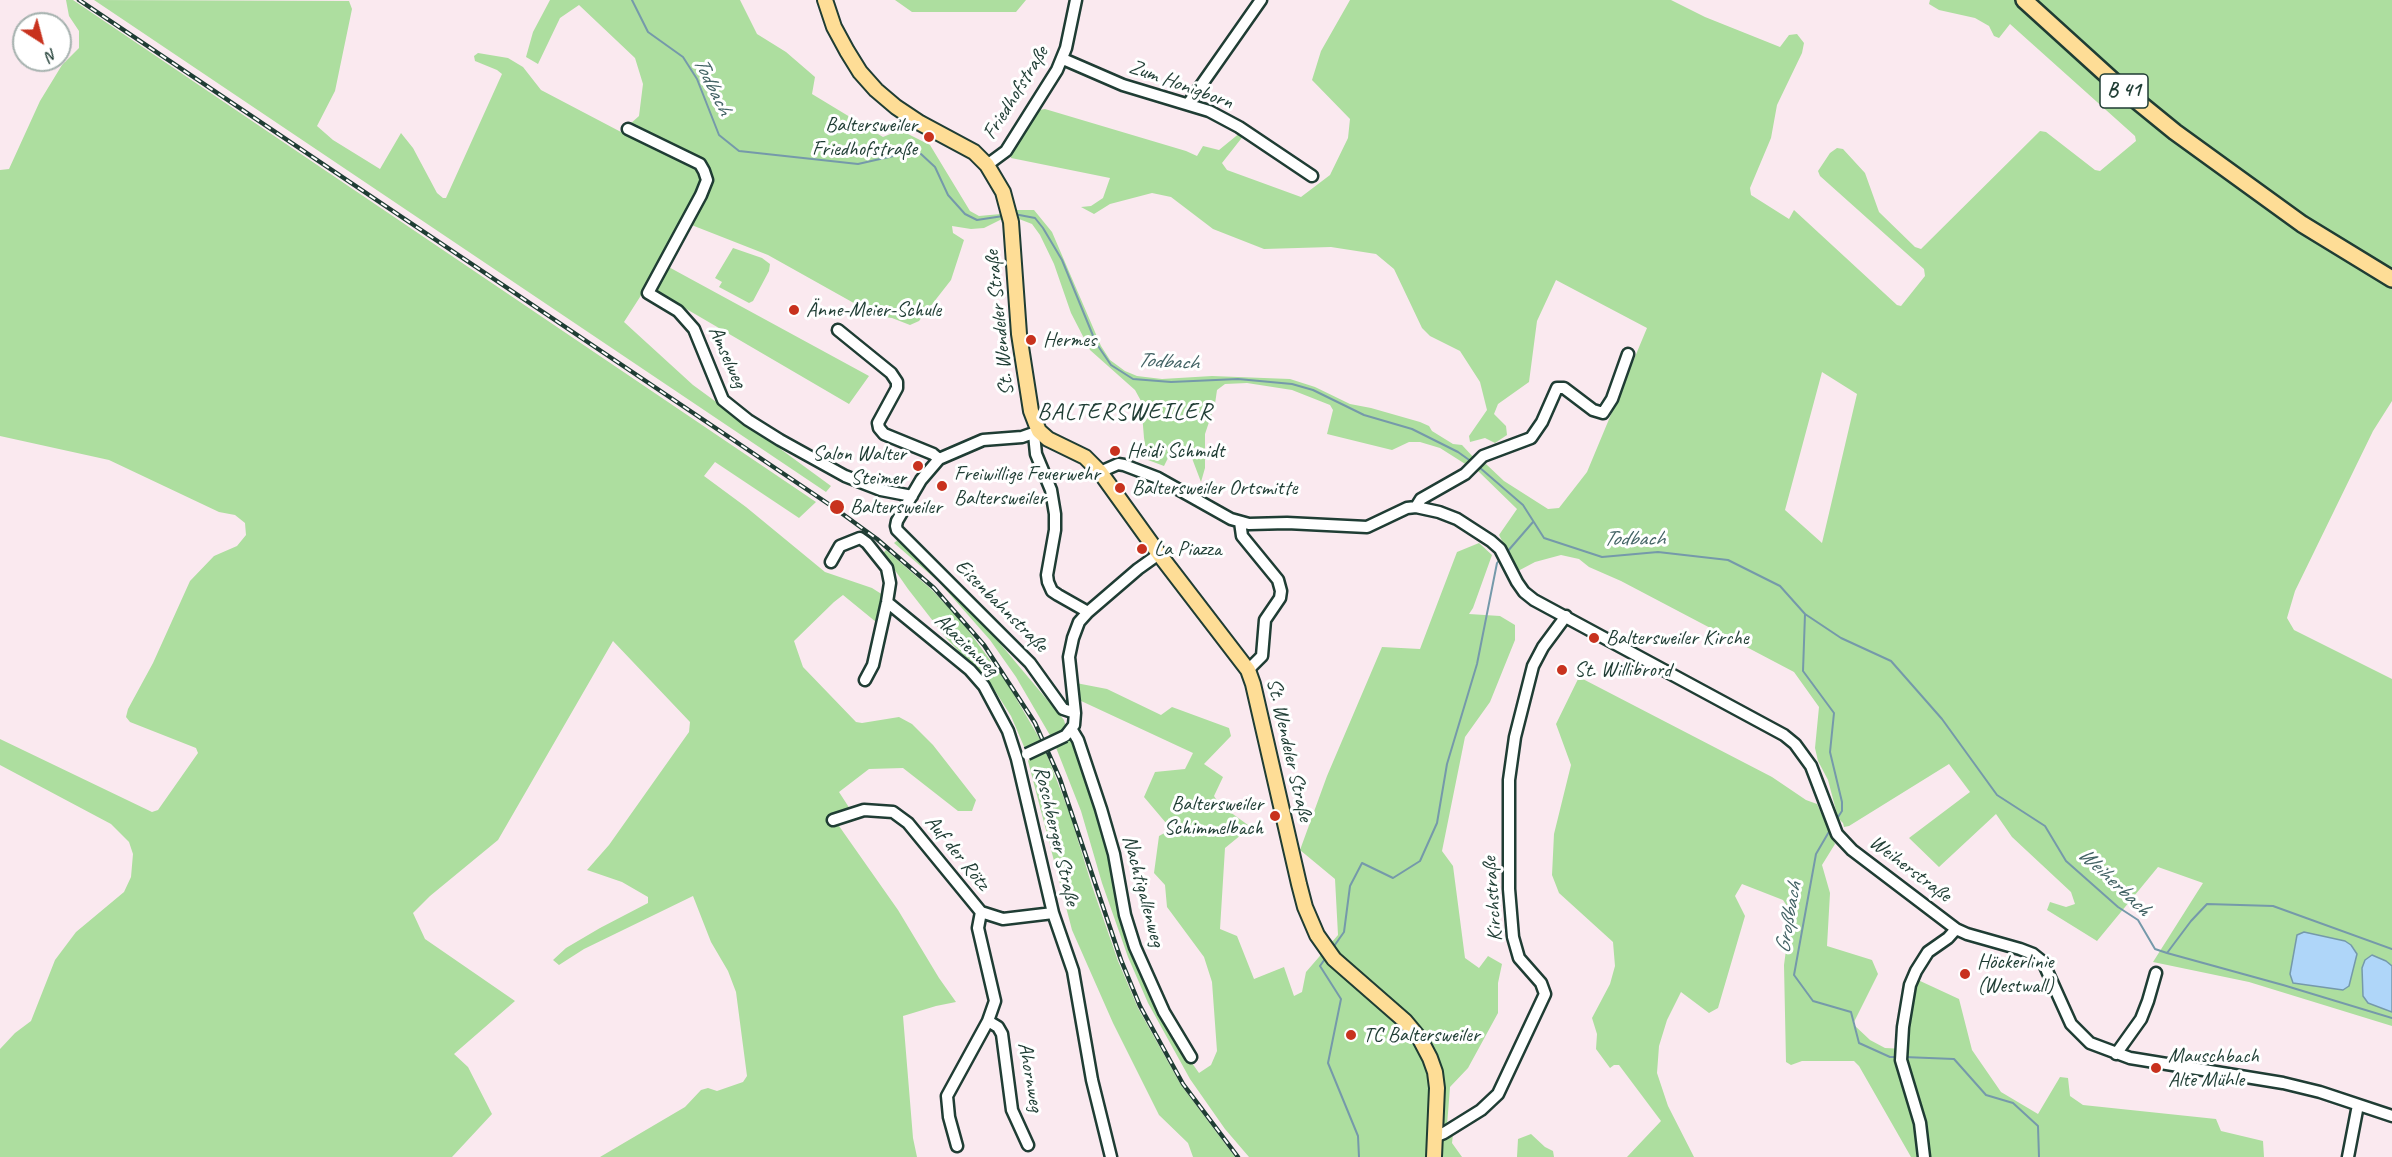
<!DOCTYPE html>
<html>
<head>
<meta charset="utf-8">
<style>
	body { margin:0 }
	#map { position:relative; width:2392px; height:1157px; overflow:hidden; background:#fae9ef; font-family:Caveat,sans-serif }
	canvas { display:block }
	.north { position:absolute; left:12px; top:12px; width:60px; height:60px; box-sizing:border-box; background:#fff; border:2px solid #a5b1ae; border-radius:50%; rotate:144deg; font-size:16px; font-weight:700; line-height:24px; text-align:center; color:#1f3d34 }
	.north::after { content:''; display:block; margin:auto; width:21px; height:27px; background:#c8321e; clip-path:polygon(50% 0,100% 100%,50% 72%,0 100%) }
</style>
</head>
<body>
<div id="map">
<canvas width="2392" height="1157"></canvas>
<div class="north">N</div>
</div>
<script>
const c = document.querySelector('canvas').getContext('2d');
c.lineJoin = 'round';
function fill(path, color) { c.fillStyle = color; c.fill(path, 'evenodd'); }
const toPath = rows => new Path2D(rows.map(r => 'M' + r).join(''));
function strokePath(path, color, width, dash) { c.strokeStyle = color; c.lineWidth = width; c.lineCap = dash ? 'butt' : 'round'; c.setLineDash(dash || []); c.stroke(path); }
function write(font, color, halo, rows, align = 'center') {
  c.font = font + ' Caveat,sans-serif'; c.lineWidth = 6; c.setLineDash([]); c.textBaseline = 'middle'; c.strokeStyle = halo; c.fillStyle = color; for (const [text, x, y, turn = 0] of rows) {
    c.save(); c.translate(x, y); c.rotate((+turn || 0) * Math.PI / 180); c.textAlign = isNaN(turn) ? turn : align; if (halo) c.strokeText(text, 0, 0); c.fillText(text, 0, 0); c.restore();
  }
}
fill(toPath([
	[66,0,73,0,816,502,799,518,715,462,704,476,746,507,825,572,872,588,883,595,878,622,876,622,843,595,834,602,794,641,803,667,856,722,862,723,899,717,912,724,933,745,976,800,972,811,958,811,903,768,869,769,839,792,850,809,832,816,898,910,939,978,956,1002,936,1006,903,1016,913,1138,917,1157,600,1157,685,1107,701,1090,708,1088,717,1091,743,1082,747,1076,736,992,728,971,711,942,693,896,584,949,559,965,553,960,566,948,600,928,648,903,648,897,622,882,587,870,609,845,689,732,690,722,613,641,498,840,430,896,413,913,425,939,515,1001,454,1054,468,1067,492,1114,452,1157,0,1157,0,1049,15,1033,31,1021,55,960,76,932,124,892,131,877,133,854,129,842,111,824,0,765,0,739,152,812,158,810,198,753,196,748,130,722,126,717,128,709,153,663,190,581,214,556,237,546,246,535,245,523,235,515,219,512,109,460,0,436,0,170,9,169,40,101,62,65,79,48,79,31,69,16],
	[94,0,349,1,352,9,335,91,317,126,333,140,380,169,401,133,413,148,437,193,443,198,446,198,502,74,497,70,475,61,474,56,478,53,508,58,523,67,541,90,621,132,639,116,643,84,635,58,579,5,560,18,538,64,526,57,533,32,550,0,740,0,757,34,786,52,815,77,812,94,883,137,900,130,930,145,970,211,979,216,1001,214,1002,219,984,228,971,229,952,226,953,233,964,240,951,280,919,321,910,325,892,318,877,316,768,255,689,224,665,265,869,376,849,404,647,286,624,322,693,385,831,486,826,492],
	[895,0,1026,0,1016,12,912,12],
	[1350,0,1671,0,1705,17,1780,47,1789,35,1797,34,1804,43,1802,53,1777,105,1771,138,1750,188,1751,195,1789,219,1794,210,1897,305,1901,306,1925,276,1924,269,1820,176,1818,171,1830,153,1837,148,1843,149,1865,173,1879,212,1915,247,1921,249,2040,131,2046,132,2095,170,2100,171,2136,141,2135,136,2010,24,1999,38,1994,36,1989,26,1975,18,1939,10,1929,4,1930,0,2392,0,2392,401,2373,431,2295,591,2287,618,2294,630,2392,679,2392,1026,2249,982,2153,962,2203,883,2158,867,2097,941,2047,910,2050,902,2066,907,2075,904,2071,892,2012,837,1996,814,1939,867,1909,838,1970,792,1949,764,1849,826,1844,827,1843,823,1838,818,1828,780,1818,761,1815,748,1819,707,1794,672,1621,581,1589,567,1579,559,1561,555,1535,562,1518,571,1499,535,1517,509,1477,470,1486,464,1504,481,1548,509,1559,508,1587,472,1647,328,1556,280,1537,321,1529,382,1498,404,1494,414,1506,426,1507,435,1495,443,1485,438,1470,442,1469,436,1487,410,1480,382,1460,351,1430,336,1422,328,1394,269,1376,254,1331,247,1264,249,1213,229,1171,197,1152,193,1110,204,1094,214,1081,207,1091,206,1103,198,1110,178,1011,158,1010,154,1039,110,1045,109,1186,151,1197,156,1203,146,1219,150,1241,132,1244,135,1222,163,1227,170,1301,197,1330,175,1348,138,1350,119,1312,80,1321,51],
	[1822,372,1857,394,1822,543,1785,510],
	[1017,210,1034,210,1052,232,1101,346,1110,360,1125,371,1137,376,1162,379,1212,376,1290,379,1315,387,1350,404,1371,408,1420,422,1429,426,1432,431,1453,444,1462,445,1475,459,1470,467,1440,448,1420,442,1409,442,1392,450,1327,434,1333,410,1330,405,1292,390,1247,383,1225,384,1217,390,1215,404,1205,434,1205,468,1201,482,1190,453,1173,448,1164,466,1148,460,1144,438,1141,401,1135,390,1090,350,1071,313,1054,264,1040,235,1032,224,1019,219],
	[733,248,762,258,770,264,769,271,753,301,749,303,719,287,722,282,715,278],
	[899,539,904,540,982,622,1064,720,1066,727,1063,731,1051,737,1016,677,990,640,939,582,894,543],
	[1479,543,1492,555,1473,608,1469,614,1500,616,1515,625,1515,640,1490,702,1465,737,1442,851,1453,866,1465,958,1479,968,1488,956,1502,964,1498,983,1498,1013,1468,1068,1450,1087,1447,1126,1453,1134,1452,1143,1462,1157,1249,1157,1225,1129,1190,1079,1148,1003,1128,957,1102,883,1081,811,1055,745,1066,740,1070,740,1074,745,1110,853,1122,916,1180,1046,1199,1073,1211,1065,1217,1051,1212,982,1204,957,1167,907,1165,885,1154,873,1159,836,1168,831,1166,823,1144,797,1155,772,1185,769,1193,753,1079,700,1076,683,1107,689,1161,715,1172,707,1229,728,1231,736,1204,764,1223,777,1214,796,1219,804,1248,825,1247,830,1225,848,1220,929,1237,936,1254,979,1284,967,1294,996,1302,992,1306,972,1338,935,1335,879,1300,850,1327,776,1382,647,1420,649,1457,552],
	[886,550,932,590,962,622,1007,683,1041,741,1025,749,1011,716,990,683,947,639,908,589,883,553],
	[1579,677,1772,777,1806,800,1817,804,1835,844,1822,865,1830,893,1827,946,1872,960,1878,974,1853,1024,1870,1040,1885,1048,1904,1049,1915,980,1918,980,1959,999,1972,1050,2001,1092,2038,1114,2060,1077,2068,1078,2070,1096,2083,1105,2216,1119,2221,1131,2263,1141,2264,1157,1911,1157,1859,1066,1854,1061,1802,1061,1791,1065,1786,1062,1784,965,1791,912,1783,900,1742,884,1735,896,1745,916,1718,1008,1709,1013,1681,992,1667,1020,1659,1046,1657,1073,1668,1106,1694,1157,1627,1157,1661,1121,1619,1065,1614,1065,1610,1068,1596,1049,1597,1034,1592,1018,1610,984,1615,966,1613,942,1559,893,1552,875,1554,834,1571,765,1556,724],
	[1045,750,1070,814,1092,886,1118,961,1138,1008,1181,1085,1235,1157,1193,1157,1188,1143,1159,1115,1113,1023,1072,930,1028,761,1030,758],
	[1531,1134,1545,1147,1553,1151,1554,1157,1517,1157,1518,1139]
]), '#adde9f');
const water = toPath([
	[2304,932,2345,941,2351,945,2357,954,2349,986,2343,990,2293,983,2290,974,2297,935,2304,932],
	[2372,955,2386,961,2392,966,2392,1012,2368,1003,2363,996,2362,968,2365,960,2372,955]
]);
fill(water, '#afd6f9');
strokePath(water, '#7599aa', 1.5);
strokePath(toPath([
	[632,0,648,32,683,57,697,79,719,135,739,151,858,164,911,152,921,154,935,167,948,195,965,214,977,220,1003,216],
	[1014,214,1035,218,1043,228,1062,260,1096,343,1111,365,1133,379,1171,382,1238,379,1292,384,1313,390,1364,415,1412,429,1458,452,1472,462],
	[1479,467,1523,505,1544,538,1602,557,1658,552,1728,560,1780,586,1805,614,1841,638,1891,661,1942,719,1997,795,2045,826,2066,861,2118,907,2138,920,2155,949,2167,953,2191,921,2207,904,2273,906,2392,949],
	[1507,552,1533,522],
	[1805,614,1803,671,1834,713,1830,752,1842,802,1842,811,1836,820],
	[1830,830,1816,854,1794,975,1813,1001,1851,1012,1859,1043,1890,1057,1899,1057],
	[1332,949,1344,932,1350,886,1362,863,1393,878,1420,861,1437,823,1447,764,1477,664,1497,563,1501,558],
	[2167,953,2283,985,2392,1018],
	[1327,956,1320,966,1341,999,1328,1063,1358,1136,1359,1157],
	[1904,1057,1954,1059,1986,1095,2013,1103,2038,1126,2039,1157]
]), '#7599aa', 2);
const minor = toPath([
	[1063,59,1123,85,1209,111,1239,127,1312,176],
	[1188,104,1261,0],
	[628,129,700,164,704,171,707,180,701,195,648,293,678,311,694,329,723,400,748,420,780,440,845,476,881,490,912,496],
	[987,165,1006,151,1057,70,1066,48,1076,0],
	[838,330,891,373,897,382,897,388,878,423,879,428,884,434,933,454,939,459],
	[1039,431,1022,437,983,440,939,459,921,480,897,521,896,526,897,530,1030,663,1063,709,1075,713],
	[1034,434,1036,454,1051,490,1055,514,1055,530,1047,575,1048,582,1052,591,1058,595,1088,612],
	[1100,472,1118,464,1124,465,1158,478,1231,519,1249,524,1287,523,1367,527,1407,508,1416,507,1439,512,1457,519,1491,541,1500,549,1517,582,1524,592,1534,600,1784,735,1795,744,1811,766,1837,834,1852,850,1956,929,1967,934,2020,949,2033,954,2043,962,2071,1024,2090,1043,2130,1058,2283,1083,2320,1092,2392,1116],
	[1416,507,1421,499,1465,474,1483,456,1531,438,1542,422,1557,388,1564,388,1593,410,1603,413,1612,399,1628,354],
	[1240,522,1242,536,1278,580,1281,591,1280,598,1265,620,1262,656,1248,670],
	[831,562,840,546,860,538,867,543,887,568,890,583,887,602,873,665,865,680],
	[887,602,970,670,984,686,1008,731,1017,759,1053,913,1073,971,1092,1080,1111,1157],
	[1072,730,1078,740,1101,809,1114,854,1125,915,1135,947,1164,1012,1191,1057],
	[1067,734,1074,725,1075,713,1069,657,1073,638,1079,622,1088,612,1138,569,1159,554],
	[833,820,864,810,893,812,908,823,981,912,1003,919,1053,913],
	[988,1021,998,1027,1002,1034,1012,1110,1028,1145],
	[2116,1054,2141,1019,2148,1001,2156,973],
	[1434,1137,1444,1133,1481,1110,1498,1094,1545,994,1541,983,1519,958,1513,937,1509,889,1509,780,1515,737,1533,666,1543,647,1566,616],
	[957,1146,949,1117,947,1096,988,1021,995,1001,978,928,981,912],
	[1924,1157,1920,1123,1901,1060,1903,1027,1910,985,1916,971,1928,952,1948,938,1956,929],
	[2348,1157,2358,1105]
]);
const major = toPath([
	[825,0,834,27,847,51,860,72,876,90,896,107,920,123,974,152,987,165,1003,192,1011,222,1019,334,1031,411,1036,424,1039,431,1048,439,1085,457,1100,472,1159,554,1248,670,1253,684,1299,884,1305,907,1317,935,1334,959,1405,1021,1420,1039,1430,1058,1435,1072,1437,1088,1434,1157]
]);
const highway = toPath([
	[2024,0,2121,88,2175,132,2302,224,2392,279]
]);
strokePath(minor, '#1f3d34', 15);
strokePath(major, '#1f3d34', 18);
strokePath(highway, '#1f3d34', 20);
strokePath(minor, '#fff', 10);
strokePath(major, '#fedd96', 14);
strokePath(highway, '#fedd96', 15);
const rail = toPath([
	[79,0,833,507,877,539,934,588,984,645,1035,723,1060,779,1121,960,1140,1006,1183,1084,1238,1157]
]);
strokePath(rail, '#1f3d34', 4.5);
strokePath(rail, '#fff', 2, [7]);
const minorBridge = toPath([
	[1027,754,1065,736]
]);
strokePath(minorBridge, '#1f3d34', 15, []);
strokePath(minorBridge, '#fff', 10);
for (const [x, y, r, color] of [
	[929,137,6,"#c8321e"],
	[794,310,6,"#c8321e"],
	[1031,340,6,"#c8321e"],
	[1115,451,6,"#c8321e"],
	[918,466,6,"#c8321e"],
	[942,486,6,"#c8321e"],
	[1120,488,6,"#c8321e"],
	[837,507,8,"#c8321e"],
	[1142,549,6,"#c8321e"],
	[1594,638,6,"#c8321e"],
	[1562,670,6,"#c8321e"],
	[1275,816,6,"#c8321e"],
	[1965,974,6,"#c8321e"],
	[1351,1035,6,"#c8321e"],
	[2156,1068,6,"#c8321e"]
]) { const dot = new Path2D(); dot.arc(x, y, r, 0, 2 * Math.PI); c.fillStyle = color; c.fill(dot); strokePath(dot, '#fff', 2); }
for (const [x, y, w] of [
	[2124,91,48]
]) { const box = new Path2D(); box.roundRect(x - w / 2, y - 17, w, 34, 4.5); c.fillStyle = '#fff'; c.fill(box); strokePath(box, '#1f3d34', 1.5); }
write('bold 20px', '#1f3d34', null, [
	["B 41",2124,91]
]);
write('21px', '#1f3d34', '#fff', [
	["Zum Honigborn",1181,85,20],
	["Friedhofstraße",1016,93,-58],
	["St. Wendeler Straße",1000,323,-96],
	["Amselweg",727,357,66],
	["Eisenbahnstraße",1001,606,45],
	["Akazienweg",966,645,44],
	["St. Wendeler Straße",1289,750,77],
	["Roschberger Straße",1056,836,77],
	["Auf der Rötz",957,853,51],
	["Weiherstraße",1910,869,37],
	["Nachtigallenweg",1143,891,75],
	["Kirchstraße",1493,899,-94],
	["Ahornweg",1030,1077,80]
]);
write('21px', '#1f3d34', '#fff', [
	["Baltersweiler",917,125,"right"],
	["Friedhofstraße",917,149,"right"],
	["Änne-Meier-Schule",806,310],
	["Hermes",1043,340],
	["Heidi Schmidt",1127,451],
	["Salon Walter",906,454,"right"],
	["Steimer",906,478,"right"],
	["Freiwillige Feuerwehr",954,474],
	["Baltersweiler",954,498],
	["Baltersweiler Ortsmitte",1132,488],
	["Baltersweiler",850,507],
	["La Piazza",1154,549],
	["Baltersweiler Kirche",1606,638],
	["St. Willibrord",1574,670],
	["Baltersweiler",1263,804,"right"],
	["Schimmelbach",1263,828,"right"],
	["Höckerlinie",1977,962],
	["(Westwall)",1977,986],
	["TC Baltersweiler",1363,1035],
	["Mauschbach",2168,1056],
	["Alte Mühle",2168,1080]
], 'left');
write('italic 22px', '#436365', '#fff', [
	["Todbach",712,86,64],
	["Todbach",1168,362,3],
	["Todbach",1634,539],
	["Weiherbach",2114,882,43],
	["Großbach",1789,918,-80]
]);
c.letterSpacing = '1.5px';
write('24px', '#1f3d34', '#fff', [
	["BALTERSWEILER",1125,413]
]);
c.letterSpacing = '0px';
</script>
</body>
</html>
